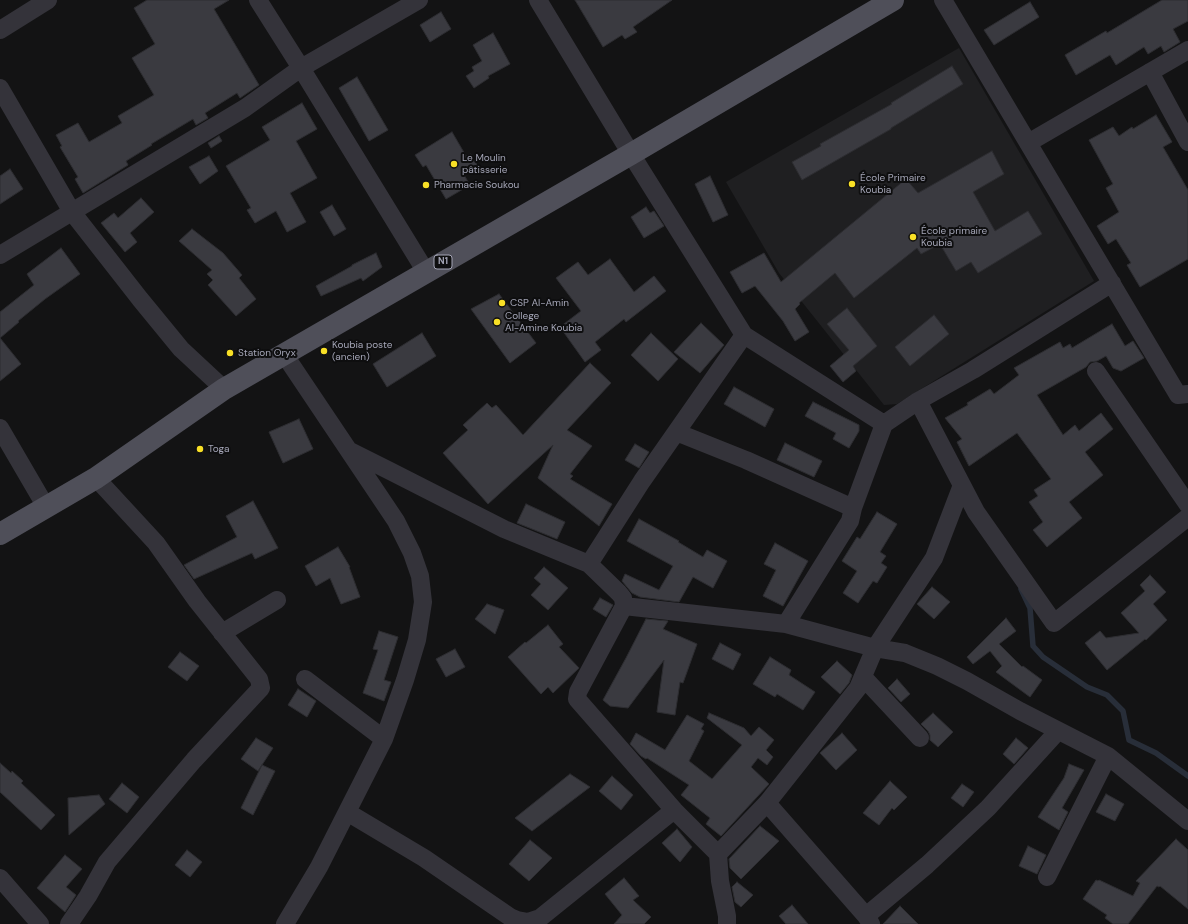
<!DOCTYPE html>
<html>
<head>
<meta charset="utf-8">
<style>
	body { margin:0 }
	canvas { display:block; background:#131314 }
</style>
</head>
<body>
<canvas width="1188" height="924"></canvas>
<script>
const c = document.querySelector('canvas').getContext('2d');
c.lineJoin = 'round';
function fill(path, color) { c.fillStyle = color; c.fill(path, 'evenodd'); }
const toPath = rows => new Path2D(rows.map(r => 'M' + r).join(''));
function strokePath(path, color, width, dash) { c.strokeStyle = color; c.lineWidth = width; c.lineCap = dash ? 'butt' : 'round'; c.setLineDash(dash || []); c.stroke(path); }
function write(font, color, halo, rows, align = 'center') {
  c.font = font + ' "DM Sans",sans-serif'; c.lineWidth = 4; c.setLineDash([]); c.textBaseline = 'middle'; c.strokeStyle = halo; c.fillStyle = color; for (const [text, x, y, turn = 0] of rows) {
    c.save(); c.translate(x, y); c.rotate((+turn || 0) * Math.PI / 180); c.textAlign = isNaN(turn) ? turn : align; if (halo) c.strokeText(text, 0, 0); c.fillText(text, 0, 0); c.restore();
  }
}
fill(toPath([
	[959,48,1094,281,897,404,884,405,779,273,726,182]
]), '#1f1f21');
strokePath(toPath([
	[1021,589,1030,608,1033,646,1043,657,1087,687,1107,695,1123,711,1129,740,1156,753,1188,776]
]), '#282e39', 5.5);
const building = toPath([
	[147,0,229,0,214,9,259,85,240,98,237,93,205,113,208,118,196,125,193,119,151,144,152,145,126,161,128,165,83,193,75,179,78,177,60,147,62,146,56,135,78,123,89,142,122,123,118,116,154,95,132,58,155,44,134,8,147,0],
	[575,0,672,0,633,27,637,32,625,39,622,35,603,47,575,0],
	[1162,0,1188,0,1188,21,1173,29,1180,42,1164,52,1161,46,1148,54,1144,47,1116,65,1110,55,1076,75,1065,55,1106,31,1107,33,1162,0],
	[1030,2,1039,17,994,45,984,30,1030,2],
	[441,12,451,29,430,42,420,25,441,12],
	[493,33,510,64,488,76,489,78,474,88,466,76,474,71,472,67,482,61,473,45,493,33],
	[952,66,963,84,891,128,891,129,802,180,792,162,821,146,820,144,892,104,891,103,952,66],
	[357,77,388,130,369,141,339,88,357,77],
	[302,103,317,129,296,141,317,178,290,193,306,222,287,232,276,211,255,223,247,210,251,208,226,166,270,140,262,127,302,103],
	[1156,115,1172,142,1163,147,1188,190,1188,259,1140,287,1127,265,1131,263,1116,239,1108,244,1097,226,1119,212,1106,188,1113,184,1089,140,1113,127,1119,136,1132,127,1133,129,1156,115],
	[452,132,466,156,471,154,478,167,464,175,470,185,446,199,426,165,423,167,415,155,452,132],
	[219,136,222,141,211,148,208,143,219,136],
	[992,151,1004,174,973,192,995,231,1028,211,1042,234,978,273,971,262,956,271,940,244,921,254,917,248,854,298,835,273,799,303,800,304,795,309,809,332,795,341,783,321,755,286,742,293,730,272,764,253,781,282,906,179,918,193,992,151],
	[209,156,218,171,200,184,189,167,209,156],
	[10,169,23,189,0,204,0,176,10,169],
	[710,176,728,215,713,222,695,184,710,176],
	[141,198,154,212,130,233,137,242,125,252,101,223,114,213,118,218,141,198],
	[332,205,346,229,334,236,320,212,332,205],
	[646,207,650,213,654,211,664,226,644,238,631,217,646,207],
	[192,229,223,253,242,275,239,278,256,299,236,316,208,285,213,280,207,274,212,270,179,241,192,229],
	[61,248,80,274,45,299,18,321,19,322,0,338,0,312,34,285,27,274,61,248],
	[376,253,382,267,363,281,361,278,321,296,316,286,352,266,352,265,376,253],
	[610,259,634,292,654,276,666,291,626,322,624,319,595,342,601,350,585,362,560,327,581,311,556,278,578,262,588,275,610,259],
	[499,294,536,343,510,363,471,309,499,294],
	[847,308,877,346,853,366,856,371,843,382,830,366,849,350,827,324,847,308],
	[934,315,949,334,910,366,895,347,934,315],
	[701,323,724,345,700,373,674,352,701,323],
	[1112,324,1125,346,1133,341,1144,358,1121,371,1113,368,1106,356,1097,361,1090,362,1086,367,1037,395,1063,435,1075,425,1079,431,1101,413,1113,429,1085,452,1103,475,1069,502,1082,518,1047,547,1033,530,1043,522,1029,502,1038,496,1034,490,1051,479,1017,433,969,466,957,442,962,439,945,418,968,405,967,403,990,389,994,394,1019,375,1014,368,1060,342,1063,348,1070,344,1072,348,1112,324],
	[422,333,436,356,387,387,373,364,422,333],
	[651,333,678,359,658,381,631,355,651,333],
	[0,338,21,364,0,381,0,338],
	[590,363,611,383,567,430,592,446,570,474,573,476,570,479,612,504,599,526,538,478,553,445,488,504,443,453,468,430,463,425,487,403,492,408,496,405,523,435,590,363],
	[734,387,774,409,765,427,724,404,734,387],
	[813,402,859,425,859,431,849,448,833,439,836,433,805,416,813,402],
	[299,419,313,449,283,463,269,432,299,419],
	[785,443,822,461,814,477,777,460,785,443],
	[635,444,649,452,639,468,625,460,635,444],
	[253,501,278,548,255,559,252,553,194,579,184,565,237,537,226,516,253,501],
	[526,504,565,522,557,539,517,523,526,504],
	[877,512,897,524,880,552,886,556,881,563,887,567,877,583,873,581,858,603,843,593,857,571,842,561,857,537,860,539,877,512],
	[639,519,679,541,678,542,703,557,707,550,727,561,713,588,693,577,679,602,640,597,632,593,622,581,625,574,659,590,673,566,627,541,639,519],
	[775,543,808,561,783,606,763,596,776,570,764,564,775,543],
	[338,547,350,567,349,567,360,597,341,604,330,578,316,586,305,566,338,547],
	[544,567,568,588,548,610,531,595,541,584,534,578,544,567],
	[1150,575,1166,592,1153,604,1167,620,1146,640,1145,639,1107,670,1085,643,1100,631,1106,638,1139,633,1121,613,1145,591,1140,585,1150,575],
	[932,587,950,602,934,619,917,604,932,587],
	[600,598,613,605,606,617,593,609,600,598],
	[487,604,504,610,495,634,475,619,487,604],
	[1006,618,1016,631,999,644,1022,667,1023,666,1042,680,1030,697,996,672,1002,666,990,651,973,664,967,657,1006,618],
	[646,619,668,621,663,629,697,644,683,683,680,682,675,715,657,712,664,660,628,708,610,706,603,700,626,658,646,619],
	[548,625,563,644,559,647,579,668,553,693,548,687,541,694,508,657,525,642,526,643,548,625],
	[379,631,398,637,384,680,391,682,384,701,363,693,378,650,373,649,379,631],
	[720,643,741,654,733,670,712,659,720,643],
	[455,649,465,667,446,677,436,659,455,649],
	[180,652,199,666,187,681,168,667,180,652],
	[770,657,791,670,789,675,815,692,803,710,777,694,775,697,753,684,770,657],
	[837,661,852,675,849,683,840,694,821,677,837,661],
	[897,679,910,694,901,702,888,688,897,679],
	[298,689,316,701,307,717,288,705,298,689],
	[709,713,744,728,751,736,759,727,774,740,766,750,773,757,767,765,758,758,751,767,769,784,721,836,706,824,710,818,681,795,689,785,647,758,646,759,641,756,630,744,636,733,665,750,687,715,704,724,701,729,704,731,689,761,712,779,742,745,707,718,709,713],
	[933,713,953,732,938,747,930,740,930,735,928,731,921,724,933,713],
	[842,733,857,750,836,770,820,753,842,733],
	[256,738,273,748,258,771,241,759,256,738],
	[1016,738,1028,748,1014,764,1003,754,1016,738],
	[0,763,11,773,12,771,23,781,21,783,55,815,41,830,0,792,0,763],
	[1069,764,1084,770,1062,808,1068,812,1059,830,1038,817,1064,778,1069,764],
	[262,765,275,771,253,815,241,808,262,765],
	[570,774,590,787,532,831,515,818,570,774],
	[612,776,633,795,621,810,599,791,612,776],
	[890,781,907,797,894,810,892,808,879,825,863,813,890,781],
	[122,783,139,797,127,813,109,799,122,783],
	[962,784,974,792,963,807,951,798,962,784],
	[1106,794,1124,804,1115,821,1096,812,1106,794],
	[99,795,105,804,69,835,68,798,99,795],
	[760,826,779,841,741,879,730,868,729,859,760,826],
	[677,829,692,847,680,862,662,843,677,829],
	[1176,839,1188,850,1188,909,1160,886,1159,887,1157,886,1128,924,1113,924,1105,918,1107,915,1083,899,1096,880,1098,881,1099,880,1133,896,1140,883,1136,881,1176,839],
	[530,840,552,858,529,881,509,864,530,840],
	[1028,846,1046,855,1037,874,1019,866,1028,846],
	[187,850,202,862,190,877,175,865,187,850],
	[65,855,82,869,66,887,76,895,65,912,37,888,65,855],
	[624,878,639,896,633,900,651,917,644,924,614,924,622,915,605,894,624,878],
	[737,882,753,895,741,907,735,902,732,887,737,882],
	[792,905,808,924,786,924,779,916,792,905],
	[900,906,918,924,883,924,900,906]
]);
fill(building, '#3a3a40');
strokePath(building, '#2d2d31', 1);
strokePath(toPath([
	[258,0,301,68,426,272],
	[538,0,631,154,744,335,884,424],
	[943,0,1178,395,1188,394],
	[0,30,48,0],
	[1150,72,1188,142],
	[0,88,72,212,140,299,181,349,224,389],
	[1028,143,1188,50],
	[0,255,245,108,301,68,419,0],
	[284,354,396,521,412,553,420,576,423,602,417,640,405,680,384,739,319,867,285,924],
	[1096,371,1188,505],
	[918,401,976,512,1054,623,1188,517],
	[0,428,46,507],
	[676,432,746,460,853,508],
	[350,451,390,471,504,529,589,564,619,593,623,598,624,606,786,624,875,648,905,653,937,666,967,681,1020,711,1108,756,1188,821],
	[589,564,642,481,744,335],
	[624,606,578,692,577,699,674,810,718,854,720,881,727,916,727,924],
	[786,624,850,521,853,508,884,424,918,401,973,370,1112,283],
	[222,633,277,600],
	[863,677,920,738],
	[305,679,384,739],
	[767,803,866,916,871,924],
	[347,812,424,858,510,917,517,920,528,922,540,918,674,810],
	[718,854,767,803,858,688,875,648,934,558,962,485],
	[1047,877,1108,756],
	[0,878,40,924],
	[866,916,927,865,988,808,1058,731],
	[69,924,88,896,107,862,194,760,261,688,259,679,197,601,156,543,96,478]
]), '#34333a', 18);
strokePath(toPath([
	[0,534,96,478,224,389,631,154,893,0]
]), '#4f4f59', 22);
for (const [x, y, r, color] of [
	[454,164,4,"#f9e026"],
	[852,184,4,"#f9e026"],
	[426,185,4,"#f9e026"],
	[913,237,4,"#f9e026"],
	[502,303,4,"#f9e026"],
	[497,322,4,"#f9e026"],
	[324,351,4,"#f9e026"],
	[230,353,4,"#f9e026"],
	[200,449,4,"#f9e026"]
]) { const dot = new Path2D(); dot.arc(x, y, r, 0, 2 * Math.PI); c.fillStyle = color; c.fill(dot); strokePath(dot, '#0e0e0f', 1.5); }
for (const [x, y, w] of [
	[443,262,18]
]) { const box = new Path2D(); box.roundRect(x - w / 2, y - 7, w, 14, 3); c.fillStyle = '#0e0e0f'; c.fill(box); strokePath(box, '#a4a5b6', 1); }
write('bold 9px', '#a4a5b6', null, [
	["N1",443,262]
]);
write('10px', '#a4a5b6', '#0e0e0f', [
	["Le Moulin",462,158],
	["pâtisserie",462,170],
	["École Primaire",860,178],
	["Koubia",860,190],
	["Pharmacie Soukou",434,185],
	["École primaire",921,231],
	["Koubia",921,243],
	["CSP Al-Amin",510,303],
	["College",505,316],
	["Al-Amine Koubia",505,328],
	["Koubia poste",332,345],
	["(ancien)",332,357],
	["Station Oryx",238,353],
	["Toga",208,449]
], 'left');
</script>
</body>
</html>
